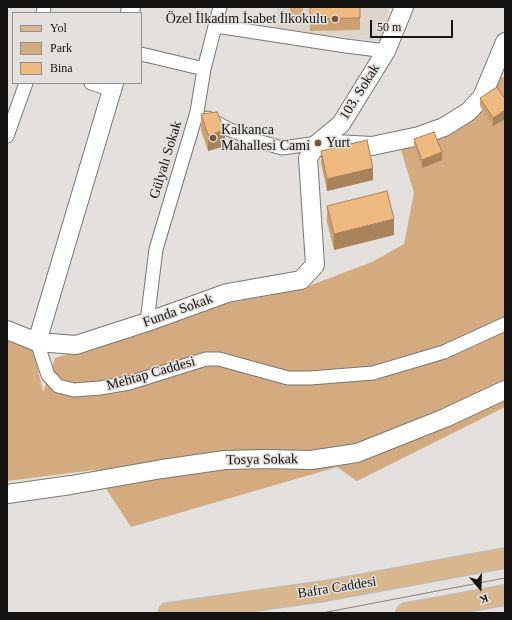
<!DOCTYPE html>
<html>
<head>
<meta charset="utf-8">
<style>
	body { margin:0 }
	#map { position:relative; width:512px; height:620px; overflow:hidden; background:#e4e0dd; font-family:"Times New Roman",serif }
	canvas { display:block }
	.frame { position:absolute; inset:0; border:8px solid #141312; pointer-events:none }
	.legend { position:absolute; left:12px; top:12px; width:130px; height:72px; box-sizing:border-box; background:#e4e0dd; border:1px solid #918e8c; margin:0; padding:5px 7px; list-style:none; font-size:12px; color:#141312 }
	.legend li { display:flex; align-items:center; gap:8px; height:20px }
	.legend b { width:20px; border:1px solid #918e8c }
	.north { position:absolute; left:460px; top:568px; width:40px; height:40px; -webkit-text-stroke:3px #e4e0dd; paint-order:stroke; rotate:161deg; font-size:11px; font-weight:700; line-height:16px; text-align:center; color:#141312 }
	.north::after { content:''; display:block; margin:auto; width:14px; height:18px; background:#141312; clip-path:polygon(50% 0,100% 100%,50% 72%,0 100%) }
	.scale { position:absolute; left:370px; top:20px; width:83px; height:18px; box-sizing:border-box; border:2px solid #141312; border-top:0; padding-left:5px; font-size:12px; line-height:14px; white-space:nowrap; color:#141312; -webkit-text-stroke:3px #e4e0dd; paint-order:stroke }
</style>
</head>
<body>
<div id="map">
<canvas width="512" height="620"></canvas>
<div class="frame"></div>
<ul class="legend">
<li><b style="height:5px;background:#d8b78f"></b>Yol</li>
<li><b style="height:11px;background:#d4ab7e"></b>Park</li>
<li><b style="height:11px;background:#eeba81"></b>Bina</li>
</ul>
<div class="north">K</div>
<div class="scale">50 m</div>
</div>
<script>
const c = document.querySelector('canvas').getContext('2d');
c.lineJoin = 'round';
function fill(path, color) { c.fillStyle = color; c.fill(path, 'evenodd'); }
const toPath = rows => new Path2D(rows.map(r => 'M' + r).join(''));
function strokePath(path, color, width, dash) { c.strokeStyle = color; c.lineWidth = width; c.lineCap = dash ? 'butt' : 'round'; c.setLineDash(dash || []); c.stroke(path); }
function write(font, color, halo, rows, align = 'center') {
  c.font = font + ' "Times New Roman",serif'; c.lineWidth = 3; c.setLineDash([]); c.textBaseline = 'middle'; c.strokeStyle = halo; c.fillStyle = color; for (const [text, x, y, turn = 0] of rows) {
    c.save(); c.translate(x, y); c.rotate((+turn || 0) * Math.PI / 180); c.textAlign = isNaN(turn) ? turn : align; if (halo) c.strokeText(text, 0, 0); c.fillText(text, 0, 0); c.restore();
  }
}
fill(toPath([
	[277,7,389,7,385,42,275,29]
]), '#ddd5cb');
fill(toPath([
	[290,7,303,7,303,21,289,20],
	[500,76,505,78,505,407,357,481,337,467,131,527,94,470,7,481,7,334,33,346,43,392,55,358,218,305,298,290,372,262,404,244,414,193,401,150,477,110]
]), '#d4ab7e');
const street = toPath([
	[43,13,44,7],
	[216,26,346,46,386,51],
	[141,54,204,69],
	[91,83,112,90],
	[208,118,228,129,261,142,282,148,318,143],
	[7,136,26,83],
	[147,322,156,249,197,112,204,69,220,7],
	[37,342,48,375,58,386,74,390,100,388,129,383,206,359,219,359,288,378,310,378,373,373,444,352,505,324]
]);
const secondary = toPath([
	[130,13,131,7],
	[318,143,372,146,419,136,444,127,468,112,482,97,505,42],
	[7,330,37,342,76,345,147,322,227,293,301,280,315,265,308,158,318,143,341,124,386,51,404,7],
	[37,342,114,83],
	[7,494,71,485,162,469,225,460,267,459,311,460,357,453,445,418,505,390]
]);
const primary = toPath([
	[168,613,325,591,505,558],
	[406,613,505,595]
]);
strokePath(street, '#7a7773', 15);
strokePath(secondary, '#7a7773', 20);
strokePath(primary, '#bdbdbd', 22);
strokePath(street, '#fff', 13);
strokePath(secondary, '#fff', 18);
strokePath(primary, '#d8b78f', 20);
strokePath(toPath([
	[322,613,505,578]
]), '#817e7c', 1);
fill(toPath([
	[310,7,360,7,360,30,310,31],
	[480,98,505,99,505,119,493,126,480,106],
	[201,114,225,146,208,151,201,130],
	[414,139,442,160,422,168,414,148],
	[321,151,373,180,327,191,321,163],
	[327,206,394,235,334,250,327,222]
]), '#cda06f');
fill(toPath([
	[505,110,505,119,493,126,493,118],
	[225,130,225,146,208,151,208,135],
	[442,152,442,160,422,168,422,160],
	[373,168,373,180,327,191,327,179],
	[394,219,394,235,334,250,334,234]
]), '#a7825a');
const building = toPath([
	[310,7,360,7,360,18,310,19,310,7],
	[497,87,505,99,505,110,493,118,480,98,497,87],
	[217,112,225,130,208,135,201,114,217,112],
	[434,132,442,152,422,160,414,139,434,132],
	[367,140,373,168,327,179,321,151,367,140],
	[387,191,394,219,334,234,327,206,387,191]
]);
fill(building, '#eeba81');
strokePath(building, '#a7825a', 1);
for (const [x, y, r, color] of [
	[335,19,4,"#7a582f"],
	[213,138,4,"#7a582f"],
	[318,143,4,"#7a582f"]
]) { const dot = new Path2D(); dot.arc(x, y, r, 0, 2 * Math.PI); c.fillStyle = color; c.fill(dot); strokePath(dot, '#e4e0dd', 1.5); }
write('14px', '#141312', '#e4e0dd', [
	["Özel İlkadım İsabet İlkokulu",327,19,"right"],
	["Kalkanca",221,130],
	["Mahallesi Cami",221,146],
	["Yurt",326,143]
], 'left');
write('14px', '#141312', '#e4e0dd', [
	["103. Sokak",360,92,-58],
	["Gülyalı Sokak",166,160,-73],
	["Funda Sokak",178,311,-20],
	["Mehtap Caddesi",151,374,-16],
	["Tosya Sokak",262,460,-1],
	["Bafra Caddesi",337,588,-9]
]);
</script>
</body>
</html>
